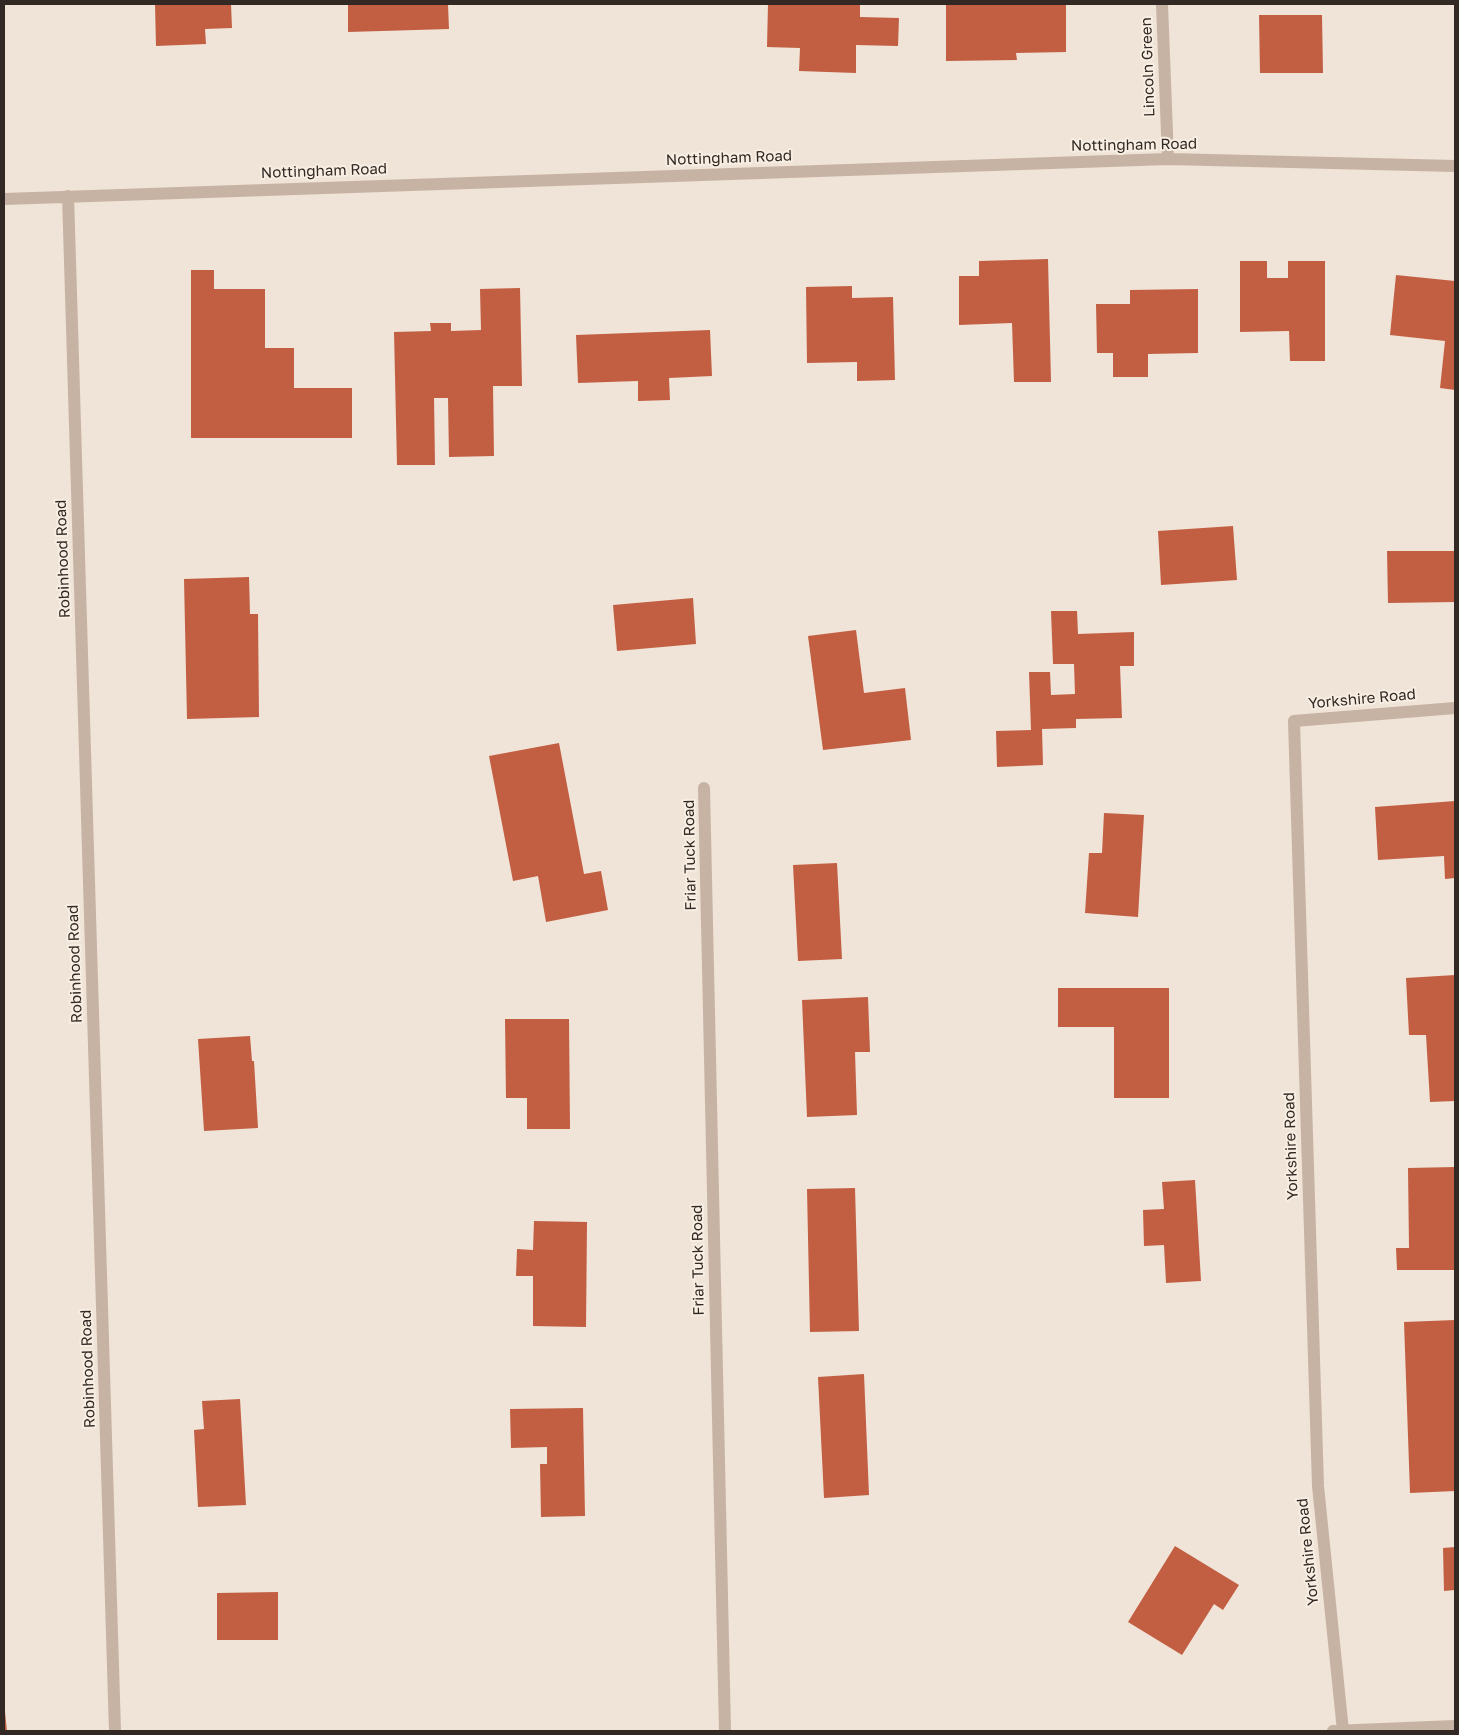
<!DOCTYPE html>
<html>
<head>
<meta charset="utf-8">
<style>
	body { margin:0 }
	#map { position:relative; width:1459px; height:1735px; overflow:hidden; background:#f0e3d7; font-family:"Golos Text",sans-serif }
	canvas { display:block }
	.frame { position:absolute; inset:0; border:5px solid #322925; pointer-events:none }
</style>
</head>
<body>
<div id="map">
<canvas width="1459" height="1735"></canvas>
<div class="frame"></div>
</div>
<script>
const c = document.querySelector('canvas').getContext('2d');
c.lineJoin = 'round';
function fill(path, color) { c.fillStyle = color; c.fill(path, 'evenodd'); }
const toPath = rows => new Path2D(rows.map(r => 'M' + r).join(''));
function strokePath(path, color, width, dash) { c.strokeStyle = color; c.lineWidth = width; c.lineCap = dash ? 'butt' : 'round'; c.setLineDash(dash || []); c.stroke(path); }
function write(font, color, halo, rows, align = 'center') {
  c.font = font + ' "Golos Text",sans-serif'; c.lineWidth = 4; c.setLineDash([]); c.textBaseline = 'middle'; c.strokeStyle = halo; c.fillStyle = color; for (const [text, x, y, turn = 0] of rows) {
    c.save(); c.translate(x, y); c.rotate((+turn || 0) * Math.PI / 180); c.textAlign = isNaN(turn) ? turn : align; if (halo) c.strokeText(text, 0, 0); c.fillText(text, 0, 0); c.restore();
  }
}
fill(toPath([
	[155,4,231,4,232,28,205,29,206,44,156,46],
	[348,4,448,4,449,29,348,32],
	[768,4,860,4,860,17,899,18,898,46,856,45,856,73,799,71,800,48,767,47],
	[946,4,1066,4,1066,52,1016,53,1017,60,946,61],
	[1259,15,1322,15,1323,73,1260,73],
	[1048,259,1051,382,1014,382,1012,323,959,325,959,276,979,276,979,261],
	[1240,261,1267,261,1267,278,1288,278,1288,261,1325,261,1325,361,1290,361,1289,331,1240,332],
	[191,270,214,270,214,289,265,289,265,348,294,348,294,388,352,388,352,438,191,438],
	[1396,275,1455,281,1455,390,1440,388,1445,341,1390,335],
	[852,286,852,298,893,297,895,380,857,381,857,362,807,363,806,287],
	[520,288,522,386,493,386,494,456,449,457,448,398,434,398,435,465,397,465,394,332,431,331,430,323,451,323,451,331,481,330,480,289],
	[1198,289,1198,353,1148,354,1148,377,1113,377,1113,353,1097,353,1096,304,1130,304,1130,290],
	[710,330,712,376,669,378,670,400,638,401,638,381,578,383,576,335],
	[1233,526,1237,580,1161,585,1158,531],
	[1387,551,1455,551,1455,602,1388,603],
	[249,577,250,614,258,614,259,717,187,719,184,579],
	[693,598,696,644,617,651,613,605],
	[1051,611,1077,611,1078,634,1134,632,1134,666,1120,666,1122,718,1076,719,1076,728,1042,729,1043,765,997,767,996,731,1031,730,1029,672,1050,672,1051,695,1075,694,1074,664,1053,664],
	[856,630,864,693,905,688,911,740,823,750,808,636],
	[559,743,584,874,601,871,608,910,546,922,538,876,513,881,489,756],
	[1455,801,1455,878,1445,879,1444,856,1378,860,1375,807],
	[1104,813,1144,815,1138,917,1085,913,1089,853,1102,853],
	[837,863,842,959,798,961,793,865],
	[1455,975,1455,1101,1430,1102,1426,1035,1409,1035,1406,978],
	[1058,988,1169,988,1169,1098,1114,1098,1114,1027,1058,1027],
	[868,997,870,1052,855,1052,857,1115,807,1117,802,1000],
	[505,1019,569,1019,570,1129,527,1129,527,1098,506,1098],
	[250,1036,252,1061,254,1061,258,1128,204,1131,198,1039],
	[1455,1167,1455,1270,1397,1270,1396,1248,1409,1248,1408,1168],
	[1195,1180,1201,1281,1166,1283,1164,1245,1144,1246,1143,1210,1164,1209,1162,1182],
	[855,1188,859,1331,810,1332,807,1189],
	[534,1221,587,1222,586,1327,533,1326,533,1276,516,1276,517,1249,533,1250],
	[1455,1320,1455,1491,1410,1493,1404,1322],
	[864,1374,869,1495,824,1498,818,1377],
	[240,1399,246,1505,198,1507,194,1430,204,1429,202,1401],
	[583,1408,585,1516,541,1517,540,1464,547,1464,547,1447,511,1448,510,1409],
	[1175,1546,1239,1585,1223,1610,1214,1604,1182,1655,1128,1622],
	[1455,1547,1455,1590,1444,1591,1443,1548],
	[278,1592,278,1640,217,1640,217,1593],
	[4,1712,5,1712,7,1731,4,1731]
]), '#c25f42');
strokePath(toPath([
	[1162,4,1168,159],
	[68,196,115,1731],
	[4,199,1168,159,1455,166],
	[704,788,725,1731],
	[1333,1731,1455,1726],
	[1343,1731,1318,1486,1294,721,1455,708]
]), '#c7b3a3', 12);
write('15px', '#322925', '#f8eee2', [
	["Lincoln Green",1148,67,-92],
	["Nottingham Road",1134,145,-1],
	["Nottingham Road",729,158,-2],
	["Nottingham Road",324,171,-2],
	["Robinhood Road",63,559,-92],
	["Yorkshire Road",1362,699,-5],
	["Friar Tuck Road",690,855,-91],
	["Robinhood Road",75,964,-92],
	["Yorkshire Road",1291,1146,-92],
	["Friar Tuck Road",698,1260,-91],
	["Robinhood Road",88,1369,-92],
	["Yorkshire Road",1308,1552,-96]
]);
</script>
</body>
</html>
